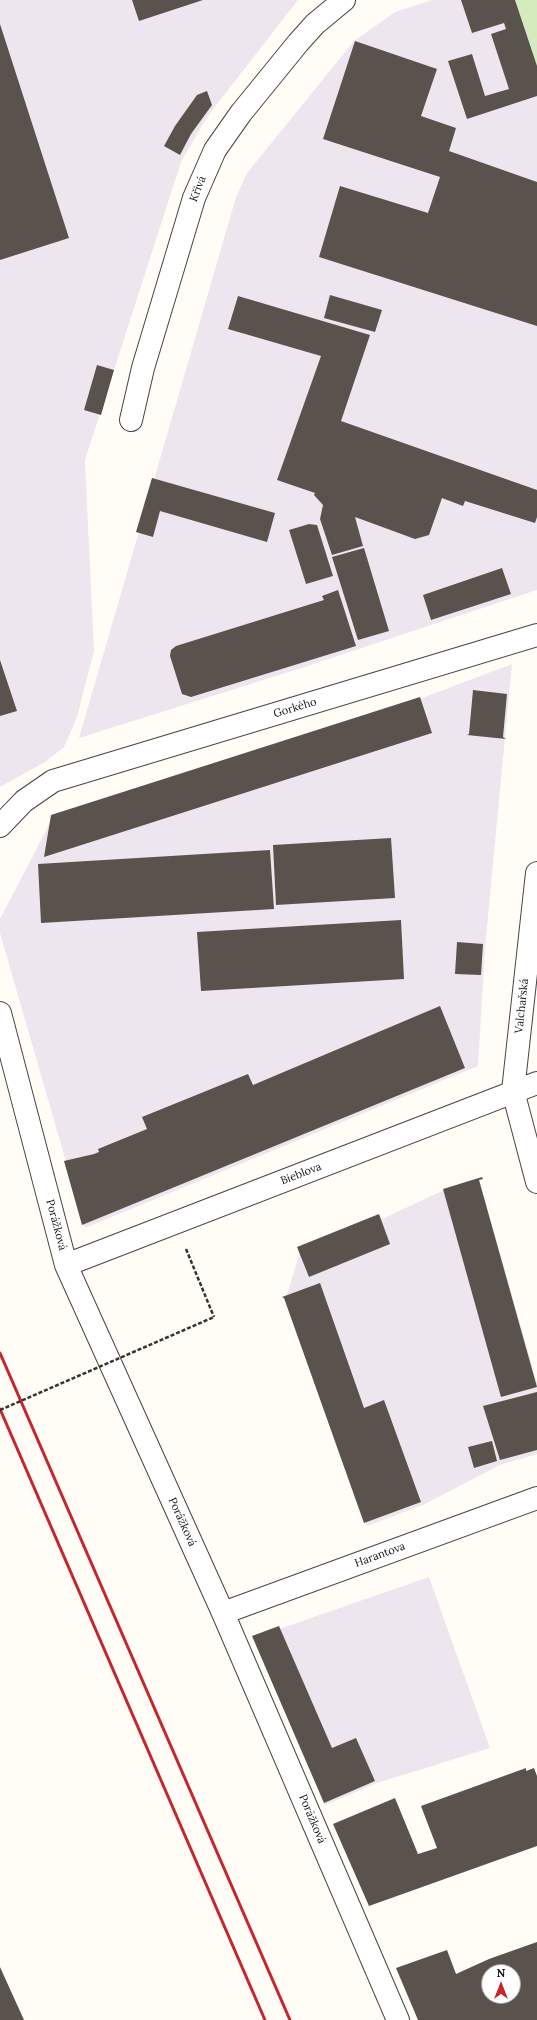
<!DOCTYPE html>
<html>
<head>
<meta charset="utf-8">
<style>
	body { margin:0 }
	#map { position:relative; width:537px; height:2020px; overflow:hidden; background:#fffdf5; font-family:Lora,serif }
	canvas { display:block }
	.north { position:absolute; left:481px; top:1964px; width:40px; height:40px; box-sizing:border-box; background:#fff; border:1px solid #a0a0a0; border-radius:50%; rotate:0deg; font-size:11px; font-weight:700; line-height:16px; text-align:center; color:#111 }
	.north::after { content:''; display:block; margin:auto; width:14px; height:18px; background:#c4262e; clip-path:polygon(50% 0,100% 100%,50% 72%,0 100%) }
</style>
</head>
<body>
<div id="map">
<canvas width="537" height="2020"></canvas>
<div class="north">N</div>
</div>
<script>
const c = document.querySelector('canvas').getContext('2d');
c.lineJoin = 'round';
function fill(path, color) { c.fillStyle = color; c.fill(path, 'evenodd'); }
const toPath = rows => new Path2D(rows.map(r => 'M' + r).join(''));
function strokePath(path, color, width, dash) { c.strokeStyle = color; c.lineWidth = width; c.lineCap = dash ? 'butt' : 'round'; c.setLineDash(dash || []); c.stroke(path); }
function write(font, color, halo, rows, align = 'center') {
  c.font = font + ' Lora,serif'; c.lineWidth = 4; c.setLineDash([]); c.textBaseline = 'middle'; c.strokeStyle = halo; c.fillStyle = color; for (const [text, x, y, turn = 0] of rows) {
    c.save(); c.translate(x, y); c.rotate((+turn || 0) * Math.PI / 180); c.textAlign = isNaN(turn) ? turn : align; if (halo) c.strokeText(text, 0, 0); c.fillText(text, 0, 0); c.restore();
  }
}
fill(toPath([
	[0,0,298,0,207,117,181,162,85,460,94,651,77,717,64,747,45,762,0,787],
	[432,0,514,0,537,71,537,590,295,670,79,738,236,197,247,173,354,41,395,12],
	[512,664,485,948,478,1066,85,1228,0,933,0,919,53,817,422,698],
	[479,1180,537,1383,537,1454,500,1465,423,1505,367,1526,285,1301,300,1252,382,1219,444,1190],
	[429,1577,490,1748,377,1783,325,1805,254,1640,282,1628]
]), '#eee6ef');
fill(toPath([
	[513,0,537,0,537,71]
]), '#d5ebbd');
fill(toPath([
	[132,0,203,0,139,21],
	[461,0,515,0,537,66,537,96,467,119,448,61,472,54,485,96,509,89,491,34,506,29,504,23,472,33],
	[0,24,69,238,0,260],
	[355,41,437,69,421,116,456,128,449,151,537,182,537,326,319,257,340,186,428,213,440,177,323,139],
	[207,91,212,105,191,134,180,155,164,146,175,126,197,95],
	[330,295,382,310,375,332,324,318],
	[238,296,370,335,341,421,537,490,537,517,535,523,465,501,463,506,442,498,429,535,415,539,355,517,363,546,332,555,320,519,323,505,314,495,315,493,277,480,321,356,228,329],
	[97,365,114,370,101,415,84,410],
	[152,478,275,513,267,542,160,511,153,537,136,532],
	[309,524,317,525,333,576,306,584,289,530],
	[364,548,389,631,358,640,332,557],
	[502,568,511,594,431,620,423,595],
	[338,590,356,646,191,697,182,694,170,656,171,650,176,646,324,600,322,596],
	[0,660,17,711,0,716],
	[473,690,507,694,503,737,506,739,467,735,469,734],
	[420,697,432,733,44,857,51,815],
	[391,838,395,898,276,905,273,845],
	[270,850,274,909,41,923,38,864],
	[401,920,404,979,201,991,197,932],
	[457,942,483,944,481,975,455,974],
	[440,1006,465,1068,82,1225,64,1161,94,1154,99,1152,98,1149,147,1129,142,1117,248,1074,253,1085],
	[482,1177,483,1179,479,1180,537,1387,501,1397,443,1189],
	[379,1214,390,1244,309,1277,297,1247],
	[320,1283,364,1408,384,1400,421,1502,364,1523,284,1298,282,1297],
	[537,1392,537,1450,500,1460,483,1406],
	[492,1441,497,1461,474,1468,468,1447],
	[279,1626,332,1748,356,1738,375,1781,324,1803,252,1636],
	[526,1768,526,1771,534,1768,537,1776,537,1846,369,1906,333,1824,395,1798,418,1854,437,1848,421,1806],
	[537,1942,537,2020,418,2020,396,1968,447,1950,456,1974,489,1959],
	[489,1972,513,1972,513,1996,489,1996],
	[0,1967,24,2020,0,2020]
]), '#5a524d');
const street = toPath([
	[131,420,143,368,194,198,215,150,241,113,298,43,315,24,344,0],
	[0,826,24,801,53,781,537,635],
	[537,873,513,1091,537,1182],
	[0,1013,66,1265,223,1613,398,2020],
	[66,1265,537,1083],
	[223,1613,537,1498]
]);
strokePath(street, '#444', 24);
strokePath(toPath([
	[186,1249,214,1317]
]), '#333', 2.5, [4, 2]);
strokePath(street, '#fff', 22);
strokePath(toPath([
	[0,1353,290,2020],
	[0,1409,265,2020]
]), '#c4262e', 3);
strokePath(toPath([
	[0,1410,214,1317]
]), '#333', 2.5, [4, 2]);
write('11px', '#111', '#fff', [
	["Křivá",198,189,-69],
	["Gorkého",295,708,-17],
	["Valchařská",522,1006,-84],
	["Bieblova",301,1174,-21],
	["Porážková",56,1225,75],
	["Porážková",182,1522,66],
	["Harantova",380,1555,-20],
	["Porážková",312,1819,67]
]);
</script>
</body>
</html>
